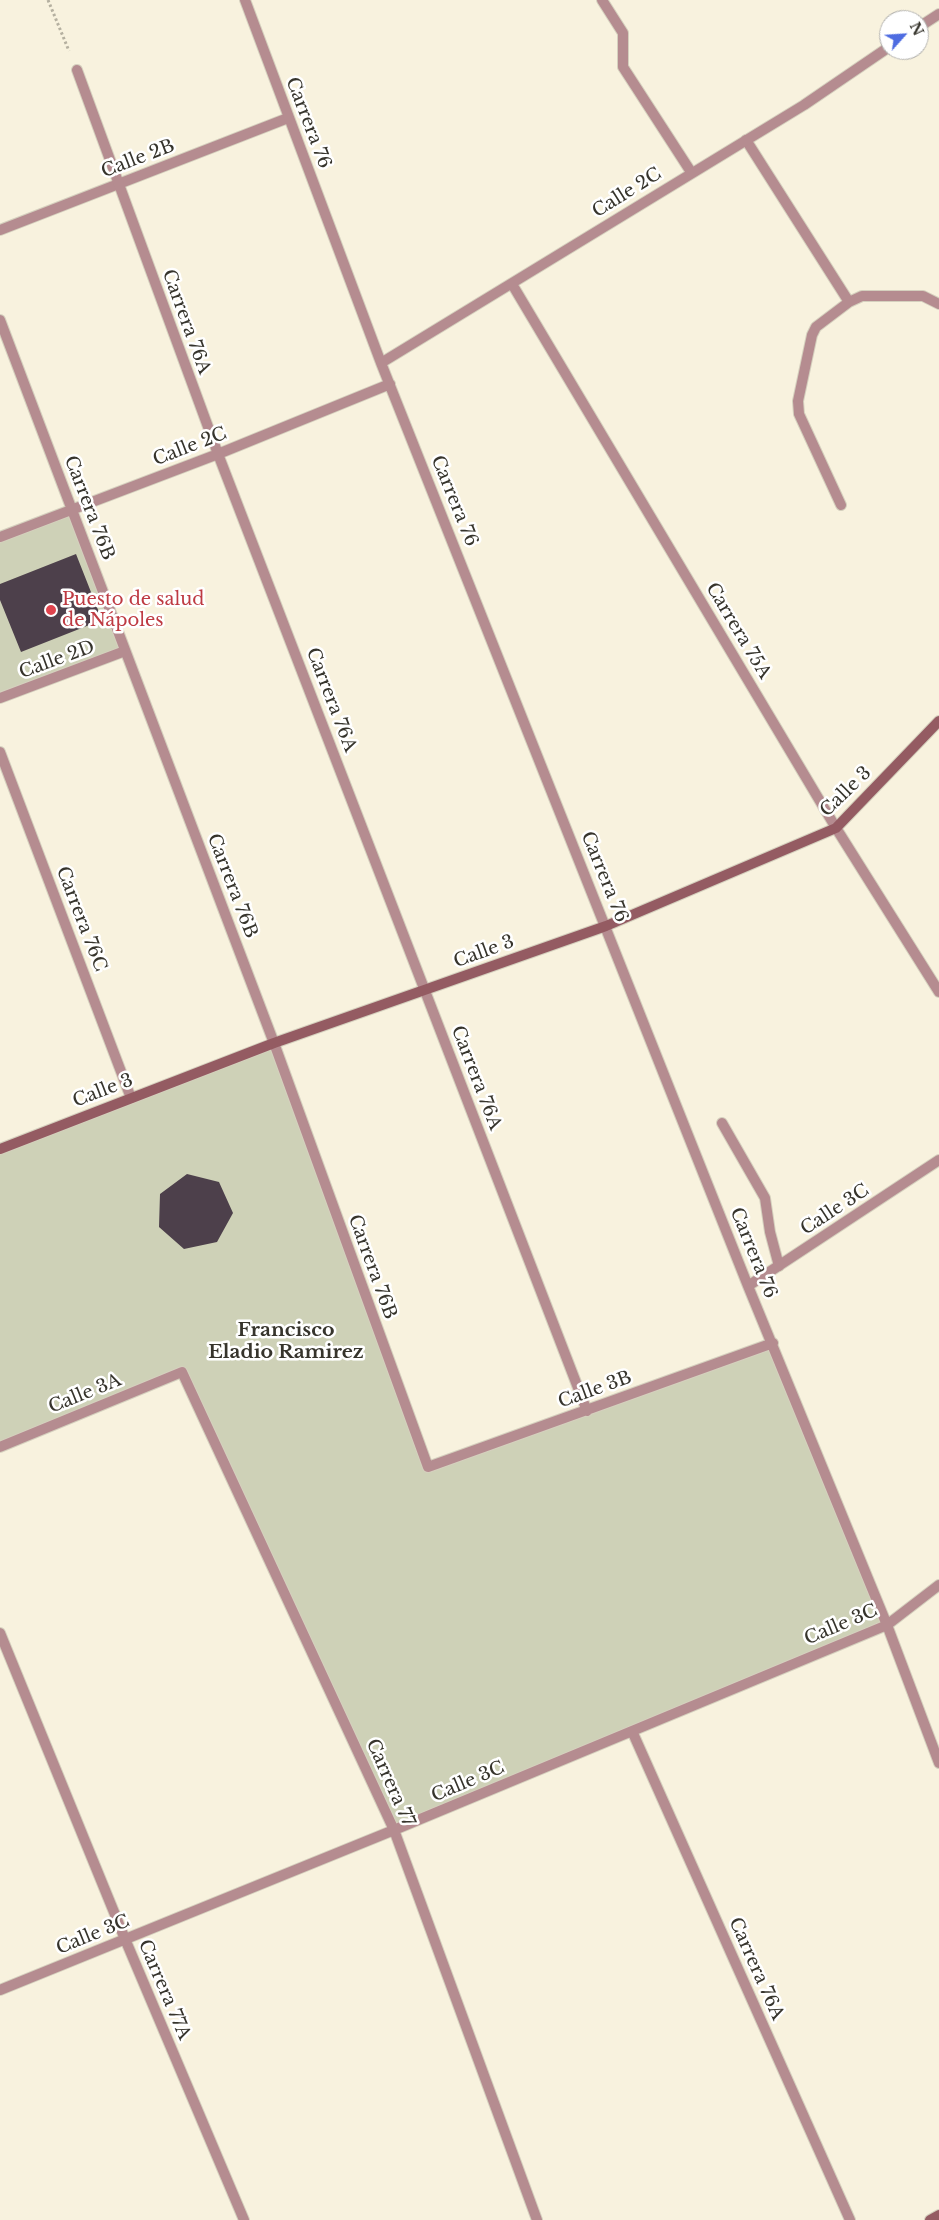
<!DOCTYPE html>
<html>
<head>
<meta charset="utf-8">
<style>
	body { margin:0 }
	#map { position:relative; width:939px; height:2220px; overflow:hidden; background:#f8f2de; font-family:"Libre Baskerville",serif }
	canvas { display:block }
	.north { position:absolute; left:879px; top:10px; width:50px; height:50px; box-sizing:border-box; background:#fff; border:1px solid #afaeab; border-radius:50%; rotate:64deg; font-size:14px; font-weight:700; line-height:20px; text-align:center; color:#36342c }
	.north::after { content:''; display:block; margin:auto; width:18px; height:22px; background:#4e6ce1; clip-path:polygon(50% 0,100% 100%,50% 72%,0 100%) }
</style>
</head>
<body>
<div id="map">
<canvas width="939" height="2220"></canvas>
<div class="north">N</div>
</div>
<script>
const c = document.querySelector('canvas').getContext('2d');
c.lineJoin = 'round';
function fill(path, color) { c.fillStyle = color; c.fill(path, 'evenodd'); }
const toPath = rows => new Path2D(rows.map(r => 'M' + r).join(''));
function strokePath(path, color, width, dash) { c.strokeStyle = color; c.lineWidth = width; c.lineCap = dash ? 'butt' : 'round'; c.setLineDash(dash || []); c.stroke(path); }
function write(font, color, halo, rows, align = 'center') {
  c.font = font + ' "Libre Baskerville",serif'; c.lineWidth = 5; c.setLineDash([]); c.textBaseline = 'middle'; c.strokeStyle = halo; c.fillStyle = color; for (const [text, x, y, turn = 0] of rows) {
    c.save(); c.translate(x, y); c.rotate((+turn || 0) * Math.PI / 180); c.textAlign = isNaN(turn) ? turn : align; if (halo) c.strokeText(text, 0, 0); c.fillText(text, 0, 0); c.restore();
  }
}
fill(toPath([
	[72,510,125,651,0,698,0,537],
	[274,1043,428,1467,773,1343,887,1625,394,1830,182,1372,0,1447,0,1149]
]), '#ced1b7');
fill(toPath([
	[76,554,102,620,21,652,0,600,0,584],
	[187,1174,219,1182,233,1213,217,1242,184,1249,159,1227,160,1194]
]), '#4d404b');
const lane = toPath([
	[602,0,623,33,623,67,691,172],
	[746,140,849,302],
	[0,230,288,118],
	[841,505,799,414,798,401,812,335,816,327,849,302,862,296,923,296,939,304],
	[722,1123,765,1198,770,1232,779,1266]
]);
const street = toPath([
	[245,0,381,363,748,1286,887,1625,939,1763],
	[919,27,939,14],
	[77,70,218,454,587,1411],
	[512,284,836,828,939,992],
	[0,320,274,1043,428,1467,773,1343],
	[381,363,804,105,889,47],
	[0,537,218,454,390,384],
	[0,698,125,651],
	[0,752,131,1098],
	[748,1286,939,1160],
	[0,1447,182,1372,394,1830,537,2220],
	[0,1633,125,1939,244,2220],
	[632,1731,850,2220],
	[0,1990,394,1830,887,1625,939,1585]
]);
const secondary = toPath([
	[0,1149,274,1043,606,926,836,828,939,721],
	[930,2220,939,2215]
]);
strokePath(lane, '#d5d0be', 12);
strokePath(street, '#d5d0be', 12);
strokePath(secondary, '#d5d0be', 12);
strokePath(toPath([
	[48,0,69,51]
]), '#b5b0a0', 3, [2.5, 2.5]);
strokePath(lane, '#b58c90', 10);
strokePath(street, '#b58c90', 10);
strokePath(secondary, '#945b62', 10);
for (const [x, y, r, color] of [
	[51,610,6,"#e0444e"]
]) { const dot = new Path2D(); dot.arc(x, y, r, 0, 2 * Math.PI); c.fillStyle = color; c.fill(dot); strokePath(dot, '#fff', 2); }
write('18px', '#36342c', '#fff', [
	["Carrera 76",308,123,69],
	["Calle 2B",138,159,-21],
	["Calle 2C",627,193,-32],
	["Carrera 76A",186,322,70],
	["Calle 2C",190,447,-21],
	["Carrera 76",454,501,68],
	["Carrera 76B",89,508,69],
	["Carrera 75A",738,631,59],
	["Calle 2D",57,660,-20],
	["Carrera 76A",331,700,69],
	["Calle 3",846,792,-44],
	["Carrera 76",604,877,68],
	["Carrera 76B",232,886,69],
	["Carrera 76C",81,919,69],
	["Calle 3",484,952,-20],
	["Carrera 76A",476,1078,69],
	["Calle 3",103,1091,-21],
	["Calle 3C",835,1210,-33],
	["Carrera 76",753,1253,68],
	["Carrera 76B",372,1267,70],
	["Calle 3B",595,1390,-20],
	["Calle 3A",85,1394,-22],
	["Calle 3C",841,1625,-23],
	["Calle 3C",468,1782,-23],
	["Carrera 77",390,1783,66],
	["Calle 3C",93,1935,-22],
	["Carrera 76A",756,1969,66],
	["Carrera 77A",164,1990,67]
]);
write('18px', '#be3a42', '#fff', [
	["Puesto de salud",62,600],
	["de Nápoles",62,621]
], 'left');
write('bold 19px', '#36342c', '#fff', [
	["Francisco",286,1331],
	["Eladio Ramirez",286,1353]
]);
</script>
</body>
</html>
